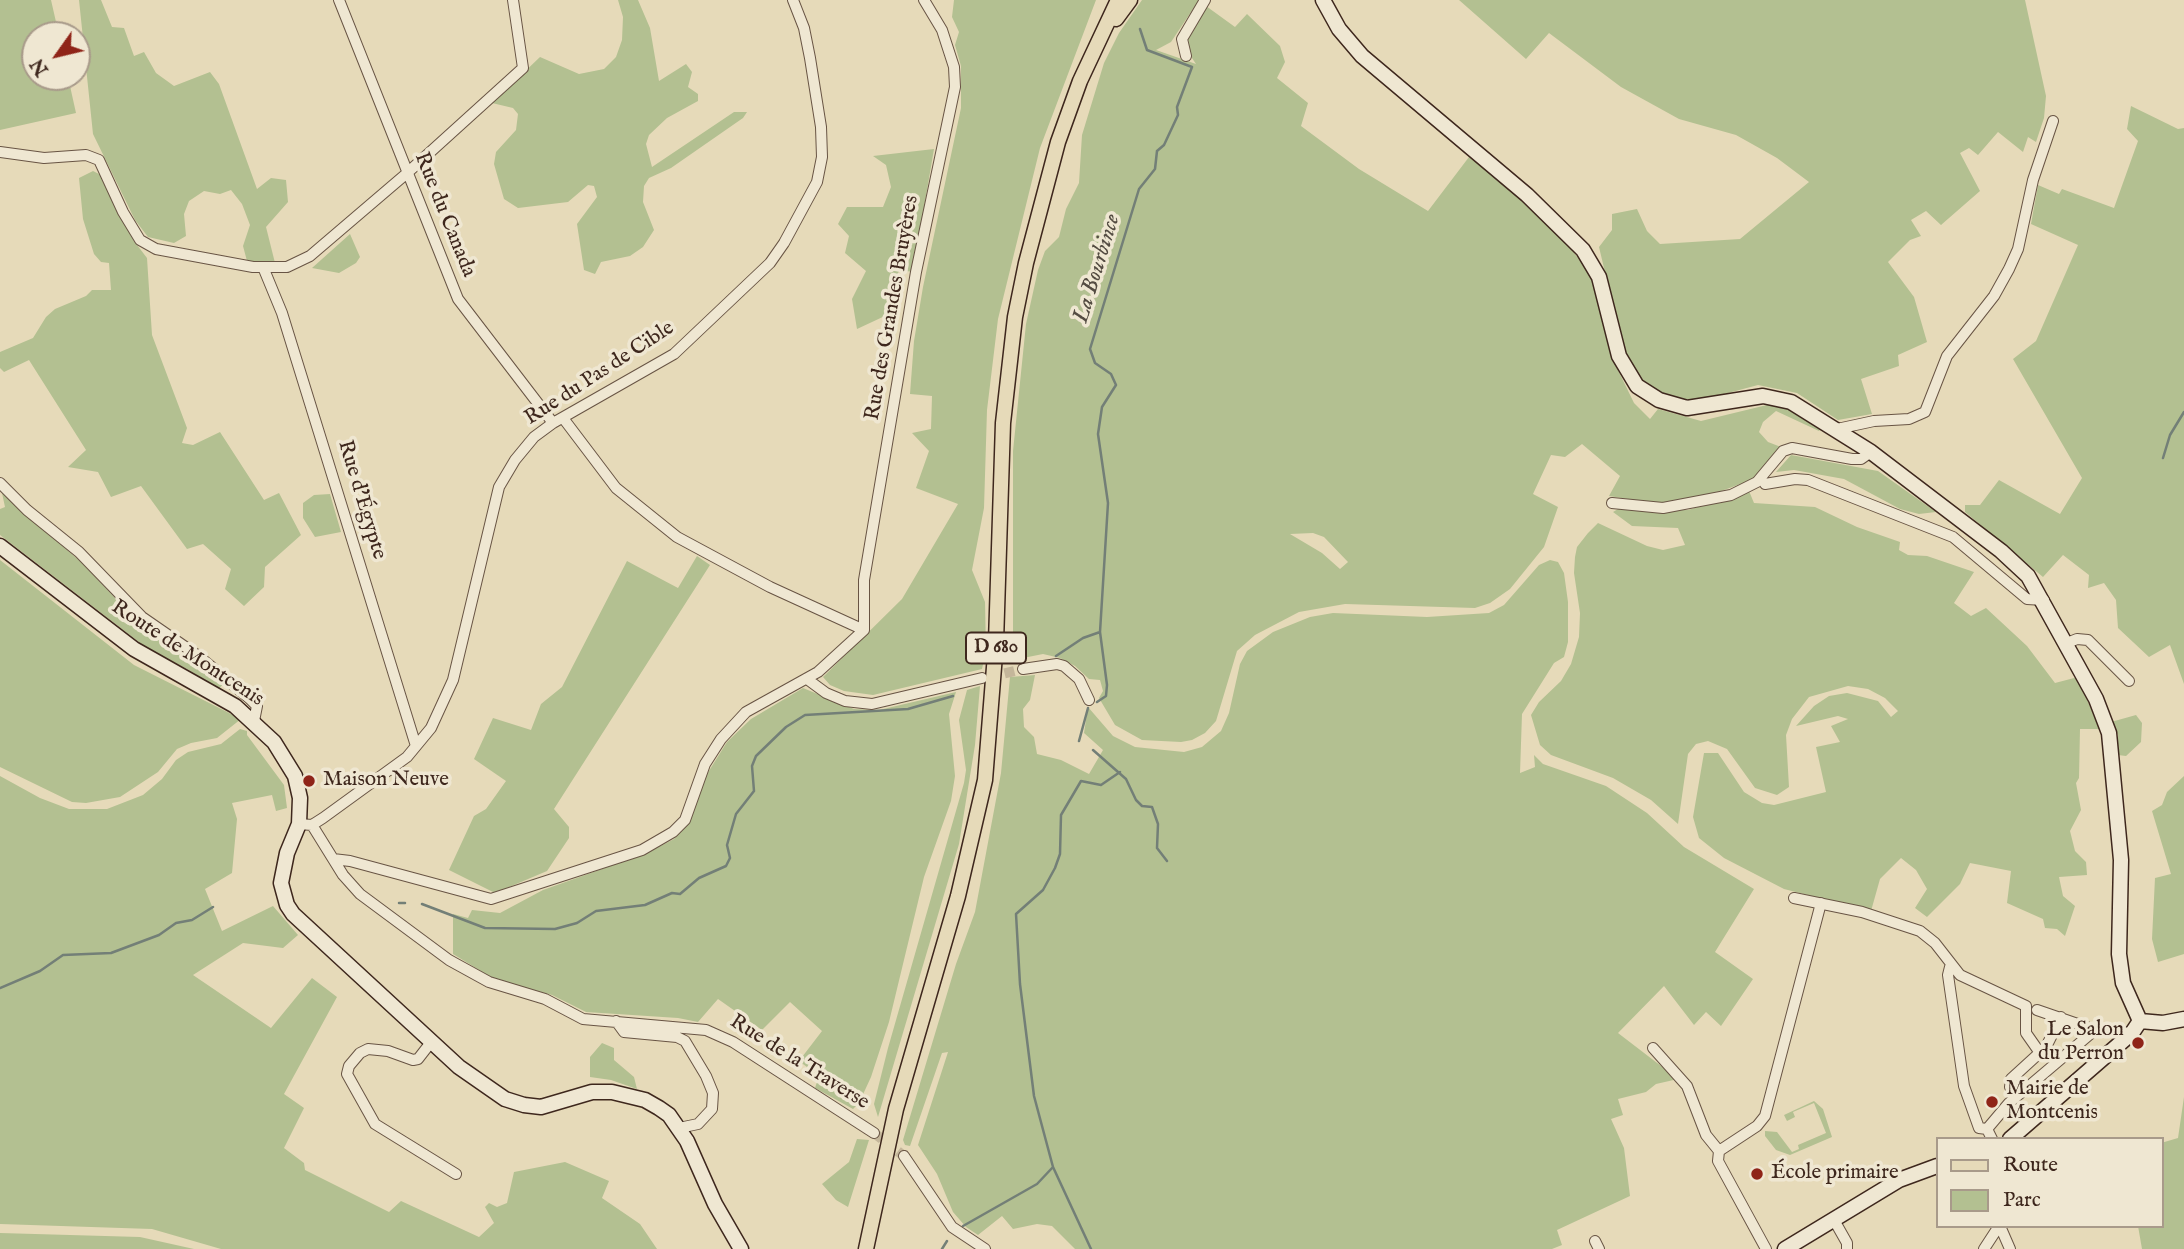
<!DOCTYPE html>
<html>
<head>
<meta charset="utf-8">
<style>
	body { margin:0 }
	#map { position:relative; width:2184px; height:1249px; overflow:hidden; background:#e6dab9; font-family:"IM FELL English",serif }
	canvas { display:block }
	.legend { position:absolute; left:1936px; top:1137px; width:228px; height:91px; box-sizing:border-box; background:#efe7d2; border:2px solid #a89a8a; margin:0; padding:9px 12px; list-style:none; font-size:21px; color:#3e271d }
	.legend li { display:flex; align-items:center; gap:14px; height:35px }
	.legend b { width:35px; border:2px solid #a89a8a }
	.north { position:absolute; left:21px; top:21px; width:70px; height:70px; box-sizing:border-box; background:#efe7d2; border:2px solid #a89a8a; border-radius:50%; rotate:236deg; font-size:19px; font-weight:700; line-height:28px; text-align:center; color:#3e271d }
	.north::after { content:''; display:block; margin:auto; width:24px; height:32px; background:#8f2418; clip-path:polygon(50% 0,100% 100%,50% 72%,0 100%) }
</style>
</head>
<body>
<div id="map">
<canvas width="2184" height="1249"></canvas>
<ul class="legend">
<li><b style="height:9px;background:#e6dab9"></b>Route</li>
<li><b style="height:19px;background:#b3c091"></b>Parc</li>
</ul>
<div class="north">N</div>
</div>
<script>
const c = document.querySelector('canvas').getContext('2d');
c.lineJoin = 'round';
function fill(path, color) { c.fillStyle = color; c.fill(path, 'evenodd'); }
const toPath = rows => new Path2D(rows.map(r => 'M' + r).join(''));
function strokePath(path, color, width, dash) { c.strokeStyle = color; c.lineWidth = width; c.lineCap = dash ? 'butt' : 'round'; c.setLineDash(dash || []); c.stroke(path); }
function write(font, color, halo, rows, align = 'center') {
  c.font = font + ' "IM FELL English",serif'; c.lineWidth = 7; c.setLineDash([]); c.textBaseline = 'middle'; c.strokeStyle = halo; c.fillStyle = color; for (const [text, x, y, turn = 0] of rows) {
    c.save(); c.translate(x, y); c.rotate((+turn || 0) * Math.PI / 180); c.textAlign = isNaN(turn) ? turn : align; if (halo) c.strokeText(text, 0, 0); c.fillText(text, 0, 0); c.restore();
  }
}
fill(toPath([
	[0,0,51,0,59,35,35,35,35,77,68,77,76,113,0,130],
	[79,0,101,0,112,27,124,28,134,56,144,52,156,73,174,86,210,72,219,84,257,189,271,178,286,180,288,202,266,227,275,263,247,261,243,246,250,225,242,204,231,190,220,194,204,191,189,201,184,214,186,236,174,243,148,237,135,220,93,134],
	[618,0,638,0,650,28,659,81,686,64,692,72,688,87,698,94,698,101,667,118,649,135,646,144,652,167,734,112,747,112,743,118,671,168,649,178,644,186,643,202,654,230,643,247,630,256,601,262,595,274,584,270,577,224,597,197,594,186,588,185,568,202,518,208,504,199,494,164,496,152,516,130,518,114,513,108,492,103,540,57,579,74,604,69,616,57,622,40,623,17],
	[954,0,1096,0,1040,148,998,319,987,410,984,508,972,570,985,602,986,651,982,669,873,695,844,691,830,685,823,677,902,599,958,504,916,488,929,451,912,433,931,429,932,396,910,394,914,341,923,287,961,108,961,66,955,45,959,32,952,17],
	[1142,0,1199,0,1171,42,1156,50,1196,64,1186,49,1189,36,1206,6,1235,27,1247,14,1280,46,1285,62,1277,78,1308,103,1301,126,1359,169,1428,211,1469,157,1491,173,1558,233,1591,274,1615,364,1634,403,1650,419,1658,409,1701,421,1767,405,1780,405,1802,413,1823,426,1819,431,1776,411,1763,422,1759,432,1768,442,1781,447,1754,479,1716,493,1660,504,1609,496,1620,476,1582,444,1565,457,1551,455,1533,494,1558,507,1544,547,1510,589,1490,603,1475,608,1345,604,1299,612,1255,635,1237,651,1216,721,1205,733,1192,740,1181,742,1142,740,1115,725,1099,698,1103,691,1100,680,1089,679,1075,666,1060,658,1043,654,1013,660,1013,451,1026,324,1038,270,1045,251,1059,237,1066,209,1079,183,1082,135,1104,63,1119,33],
	[1313,533,1324,537,1348,562,1340,569,1322,553,1290,534],
	[1459,0,2025,0,2046,96,2044,118,2036,142,2028,137,2023,152,1998,132,1978,155,1969,148,1960,153,1980,191,1941,225,1926,211,1911,220,1921,236,1910,240,1888,262,1914,297,1927,342,1898,355,1899,366,1861,379,1872,414,1838,420,1797,393,1758,385,1698,401,1669,397,1650,390,1640,381,1624,352,1599,247,1612,230,1612,214,1637,209,1647,231,1660,244,1740,239,1809,182,1777,158,1736,135,1679,119,1621,87,1549,33,1526,59],
	[2131,106,2178,129,2184,128,2184,684,2170,645,2149,657,2118,628,2116,600,2104,583,2088,588,2089,575,2063,555,2043,577,1965,512,1965,505,1980,505,1999,480,2060,514,2082,478,2013,359,2036,341,2078,245,2031,224,2038,185,2059,194,2062,189,2114,208,2138,141,2127,129],
	[934,149,913,272,899,270,887,315,857,329,852,299,866,271,845,253,849,236,838,224,847,207,883,207,891,187,886,165,873,156],
	[93,171,101,175,134,241,147,258,152,335,187,428,182,443,193,445,220,432,264,500,279,493,301,535,265,567,264,587,244,606,225,589,231,569,203,544,187,549,141,486,111,497,98,472,68,467,86,450,29,360,4,372,0,368,0,352,33,338,46,317,55,309,86,296,92,290,111,290,109,263,101,262,94,254,83,219,79,178],
	[350,234,360,257,356,263,339,273,312,268],
	[1791,455,1878,471,1936,512,1919,514,1900,509,1844,479,1794,470,1776,472],
	[1749,491,1754,503,1815,507,1857,527,1900,542,1899,550,1908,555,1927,556,1974,572,1954,603,1971,616,1986,608,2027,646,2055,683,2078,677,2099,729,2080,729,2079,778,2076,783,2081,810,2070,831,2075,851,2086,862,2087,875,2059,877,2063,896,2075,906,2065,936,2057,929,2045,928,2043,919,2007,903,2011,871,1970,863,1960,884,1927,917,1915,908,1927,889,1916,870,1901,858,1880,879,1871,911,1784,889,1724,858,1699,838,1693,817,1704,753,1718,753,1744,792,1762,803,1774,805,1826,792,1816,747,1840,742,1831,726,1848,719,1838,716,1796,726,1814,706,1829,696,1847,693,1878,701,1891,717,1898,711,1885,698,1868,689,1848,686,1809,697,1792,719,1786,735,1789,787,1777,795,1755,788,1727,749,1708,741,1696,744,1688,754,1678,824,1651,800,1613,778,1551,755,1540,745,1531,715,1539,702,1561,681,1571,664,1579,637,1580,613,1574,573,1575,557,1577,547,1588,533,1598,523,1647,546,1663,550,1685,545,1678,528,1632,526,1613,512,1618,509,1688,510],
	[2,493,81,562,137,621,223,684,218,690,189,670,148,649,0,535,0,509,5,507],
	[330,494,341,532,315,537,303,518,303,503,314,495],
	[697,556,710,565,554,809,569,827,569,838,547,871,495,893,449,870,474,816,486,809,506,781,474,759,493,718,531,730,541,704,562,687,627,561,678,588],
	[0,560,134,665,241,719,217,738,191,743,177,749,158,772,120,797,86,803,72,802,0,767],
	[1550,560,1558,562,1564,573,1568,602,1568,642,1564,657,1554,663,1522,714,1520,773,1535,767,1534,755,1543,764,1606,786,1647,813,1684,847,1754,889,1715,952,1753,979,1721,1026,1706,1012,1694,1025,1664,986,1618,1033,1678,1079,1656,1084,1646,1092,1618,1099,1623,1115,1611,1119,1624,1148,1630,1196,1557,1230,1562,1245,1552,1249,1075,1249,1052,1226,1037,1224,1013,1229,1002,1216,978,1235,966,1227,953,1212,937,1174,918,1145,948,1052,942,1053,910,1146,905,1145,903,1140,956,964,975,912,1001,773,1010,677,1035,675,1030,700,1023,709,1024,727,1034,737,1037,754,1061,760,1089,774,1103,750,1084,733,1088,707,1113,736,1135,747,1184,752,1202,747,1221,731,1229,713,1240,664,1247,651,1273,632,1310,617,1333,613,1427,617,1489,613,1504,605,1539,565],
	[980,686,975,745,959,844,878,1117,874,1104,888,1048,964,783,966,770,959,720,967,690],
	[803,688,854,709,879,710,956,692,949,714,955,776,951,801,924,877,889,1022,871,1077,859,1103,853,1109,815,1088,819,1076,799,1061,822,1031,790,1002,762,1030,718,999,698,1022,678,1018,586,1012,552,995,494,979,453,954,453,914,468,918,472,910,500,913,543,890,647,853,674,839,688,824,707,774,727,742,751,719],
	[2136,715,2142,723,2141,742,2126,756,2118,755,2118,735,2111,722],
	[240,729,247,731,247,735,284,785,287,808,276,811,272,795,232,803,237,819,232,873,205,889,222,931,273,906,298,935,283,948,243,943,193,975,271,1028,312,978,337,997,284,1094,304,1108,284,1148,304,1163,305,1170,389,1212,401,1201,479,1237,494,1223,485,1207,489,1203,497,1207,507,1203,514,1172,565,1162,609,1181,602,1198,640,1224,657,1249,221,1249,152,1229,0,1224,0,776,40,798,69,809,107,809,143,795,162,779,176,760,188,752,221,744],
	[2184,776,2184,954,2158,962,2152,939,2155,878,2171,874,2152,811,2162,805,2167,792],
	[602,1043,614,1048,614,1060,634,1077,637,1089,611,1080,590,1077,590,1057],
	[2184,1097,2184,1249,2142,1249,2138,1226,2161,1226,2161,1143,2178,1138],
	[1814,1101,1823,1109,1832,1137,1790,1155,1776,1150,1765,1136,1765,1131,1777,1132,1792,1152,1799,1149,1798,1145,1826,1133,1814,1103,1793,1112,1795,1117,1787,1121,1784,1115],
	[857,1139,869,1140,848,1207,836,1200,822,1184,849,1162],
	[0,1233,140,1237,194,1249,0,1249]
]), '#b3c091');
strokePath(toPath([
	[2163,458,2170,435,2184,412],
	[1056,656,1083,638,1100,632],
	[1097,702,1106,696,1107,685,1100,632,1108,503,1098,434,1102,407,1116,385,1111,374,1095,363,1090,349,1139,189,1155,169,1157,151,1164,145,1178,115,1177,107,1192,67,1147,50,1140,29],
	[1079,741,1088,708],
	[1093,750,1126,779,1136,800,1142,806,1152,807,1158,824,1157,848,1167,861],
	[399,903,405,903],
	[422,904,485,928,555,929,577,923,596,911,645,905,672,893,680,894,699,878,726,866,730,858,727,845,736,814,754,791,752,766,756,756,786,727,805,715,908,709,953,696],
	[0,988,40,971,63,955,111,953,159,935,176,923,192,920,213,907],
	[963,1226,1037,1184,1053,1167],
	[942,1249,947,1241],
	[1091,1249,1053,1167,1034,1096,1020,984,1016,914,1043,890,1055,868,1060,854,1061,815,1081,781,1101,785,1120,772]
]), '#737f77', 2.5);
strokePath(toPath([
	[990,677,1023,669],
	[874,1133,904,1156]
]), '#c4b69a', 10, [10, 5]);
const street = toPath([
	[339,0,458,299,553,423],
	[1186,56,1182,39,1205,0],
	[0,152,44,158,86,155,99,160,123,212,140,240,156,249,253,267,287,267,310,256,406,174,523,68,513,0],
	[263,267,282,313,416,746],
	[563,418,616,488,677,537,770,587,864,630],
	[1837,429,1874,421,1909,419,1925,412,1947,356,1994,296,2009,269,2018,249,2033,180,2053,121],
	[0,483,27,510,79,552,142,617,197,655,248,697,257,706,254,721],
	[1765,484,1795,479,1808,480,1953,537,2027,599,2044,600],
	[1612,503,1663,508,1731,495,1757,482,1783,451,1792,448,1852,459,1861,459,1871,452],
	[864,630,864,580,916,272,955,87,954,67,942,30,924,0],
	[2067,643,2077,639,2088,640,2129,681],
	[1023,669,1057,664,1064,666,1079,679,1089,700],
	[807,679,826,693,845,701,872,704,982,678],
	[299,824,312,825,323,818,407,757,431,728,453,680,499,487,515,460,534,437,553,423,674,354,770,263,784,243,817,182,822,157,821,127,810,58,804,28,793,0],
	[312,825,343,875,360,894,449,960,489,982,545,999,583,1019,706,1030,733,1042,874,1133],
	[333,859,350,861,491,899,642,850,673,832,685,820,705,764,721,739,746,712,818,672,864,630],
	[1794,898,1862,912,1920,931,1935,943,1960,975,2026,1006,2026,1033,2040,1053],
	[1950,967,1948,975,1964,1086,1979,1128,1987,1129,1992,1139],
	[2037,1010,2095,1030,2132,1033],
	[616,1021,624,1032,677,1037,685,1041,706,1076,713,1093,712,1109,698,1124,679,1128],
	[432,1041,418,1059,413,1060,388,1051,368,1049,360,1053,349,1066,347,1074,375,1124,456,1174],
	[1653,1048,1687,1086,1706,1135,1719,1151,1718,1161,1766,1249],
	[2016,1097,2010,1087,2011,1079,2046,1047,2061,1017],
	[1987,1129,2009,1103,2095,1030],
	[1719,1151,1757,1126,1765,1116,1821,903],
	[904,1156,952,1227,985,1249],
	[1834,1220,1847,1243,1847,1249],
	[2000,1226,2010,1249],
	[1595,1241,1599,1249],
	[1984,1249,1999,1226]
]);
const secondary = toPath([
	[1323,0,1339,29,1362,56,1527,195,1583,250,1599,277,1619,356,1637,386,1659,400,1687,408,1763,396,1791,402,1871,452,2001,551,2028,576,2096,699,2109,733,2121,860,2119,954,2123,983,2140,1021],
	[0,546,134,649,235,706,274,742,295,776,300,798,299,824,287,853,281,883,287,905,293,914,459,1067,505,1099,524,1105,541,1107,592,1092,612,1092,645,1100,659,1108,669,1115,687,1141,715,1204,741,1249],
	[2010,1139,2132,1033,2140,1021,2163,1023,2184,1019],
	[1785,1249,1899,1180,1937,1166]
]);
const primary = toPath([
	[1116,19,1130,0],
	[866,1249,896,1109,958,896,985,780,996,642,1003,423,1015,317,1026,263,1058,142,1080,81,1118,0]
]);
strokePath(street, '#685444', 12);
strokePath(secondary, '#3e271d', 17);
strokePath(primary, '#3e271d', 17);
strokePath(street, '#efe7d2', 10);
strokePath(secondary, '#efe7d2', 14);
strokePath(primary, '#e6dab9', 14);
for (const [x, y, r, color] of [
	[309,781,7,"#8f2418"],
	[2138,1043,7,"#8f2418"],
	[1992,1102,7,"#8f2418"],
	[1757,1174,7,"#8f2418"]
]) { const dot = new Path2D(); dot.arc(x, y, r, 0, 2 * Math.PI); c.fillStyle = color; c.fill(dot); strokePath(dot, '#efe7d2', 2.5); }
for (const [x, y, w] of [
	[996,648,60]
]) { const box = new Path2D(); box.roundRect(x - w / 2, y - 15.5, w, 31, 5); c.fillStyle = '#efe7d2'; c.fill(box); strokePath(box, '#3e271d', 2); }
write('bold 19px', '#3e271d', null, [
	["D 680",996,648]
]);
write('21px', '#3e271d', '#efe7d2', [
	["Rue du Canada",444,215,68],
	["Rue des Grandes Bruyères",893,308,-80],
	["Rue du Pas de Cible",600,374,-33],
	["Rue d'Égypte",361,500,73],
	["Route de Montcenis",187,654,33],
	["Rue de la Traverse",799,1063,32]
]);
write('21px', '#3e271d', '#efe7d2', [
	["Maison Neuve",323,781],
	["Le Salon",2124,1031,"right"],
	["du Perron",2124,1055,"right"],
	["Mairie de",2006,1090],
	["Montcenis",2006,1114],
	["École primaire",1771,1174]
], 'left');
write('italic 23px', '#544c42', '#efe7d2', [
	["La Bourbince",1098,269,-73]
]);
</script>
</body>
</html>
